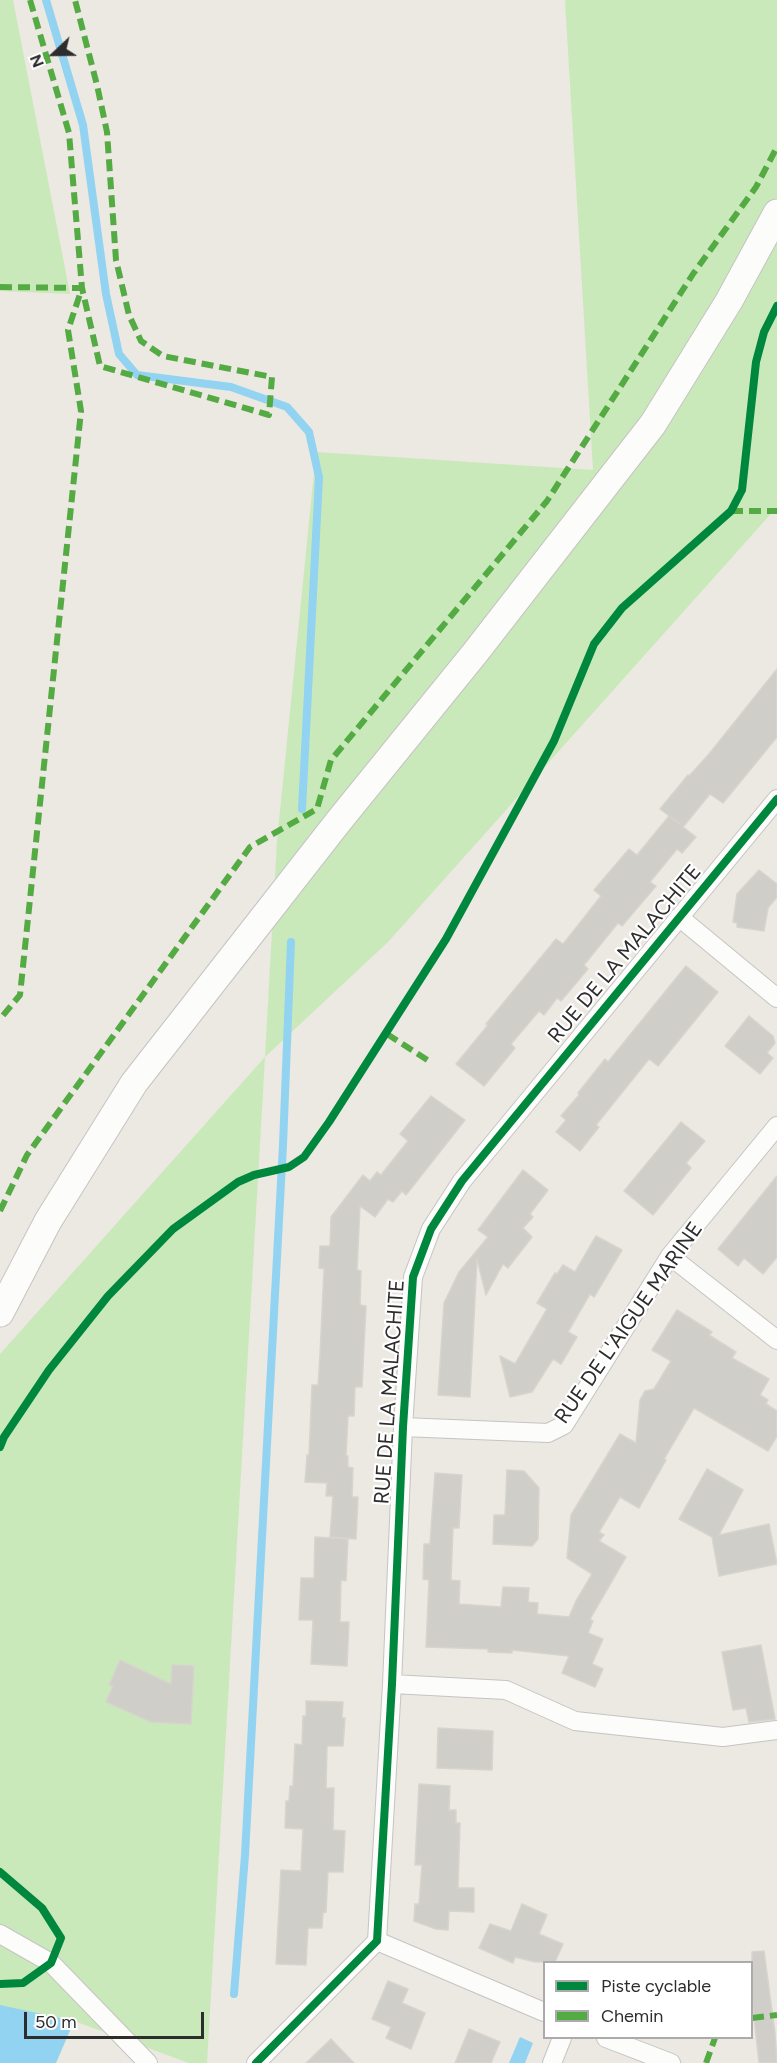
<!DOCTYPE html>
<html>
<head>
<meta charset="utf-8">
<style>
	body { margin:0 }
	#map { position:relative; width:777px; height:2063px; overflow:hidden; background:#ece8e2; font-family:Figtree,sans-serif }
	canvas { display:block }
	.legend { position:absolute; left:543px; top:1961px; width:210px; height:78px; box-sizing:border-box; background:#fff; border:2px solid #ababab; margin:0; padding:8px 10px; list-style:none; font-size:18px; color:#2d2d2d }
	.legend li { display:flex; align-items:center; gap:12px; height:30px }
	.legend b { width:30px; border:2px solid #ababab }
	.north { position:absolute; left:24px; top:24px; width:60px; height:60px; -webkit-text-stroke:4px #fff; paint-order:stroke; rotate:248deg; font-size:16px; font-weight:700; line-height:24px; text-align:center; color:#2d2d2d }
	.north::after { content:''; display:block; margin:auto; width:21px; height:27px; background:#2d2d2d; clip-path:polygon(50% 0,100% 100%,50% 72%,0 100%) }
	.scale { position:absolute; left:24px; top:2012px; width:180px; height:27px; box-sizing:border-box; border:3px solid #2d2d2d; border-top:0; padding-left:8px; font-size:18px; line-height:21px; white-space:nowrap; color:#2d2d2d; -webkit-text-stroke:4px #fff; paint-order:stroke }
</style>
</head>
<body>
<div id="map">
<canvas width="777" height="2063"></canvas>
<ul class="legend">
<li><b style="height:8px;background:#00873e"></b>Piste cyclable</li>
<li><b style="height:8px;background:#54ab44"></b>Chemin</li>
</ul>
<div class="north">N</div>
<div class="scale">50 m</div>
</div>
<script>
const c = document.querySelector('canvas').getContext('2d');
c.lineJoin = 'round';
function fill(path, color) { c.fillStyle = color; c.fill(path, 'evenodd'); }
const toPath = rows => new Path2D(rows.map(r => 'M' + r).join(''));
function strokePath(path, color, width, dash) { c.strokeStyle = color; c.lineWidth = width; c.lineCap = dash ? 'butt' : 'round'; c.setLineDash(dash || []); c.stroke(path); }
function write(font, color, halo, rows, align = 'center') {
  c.font = font + ' Figtree,sans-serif'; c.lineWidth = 4.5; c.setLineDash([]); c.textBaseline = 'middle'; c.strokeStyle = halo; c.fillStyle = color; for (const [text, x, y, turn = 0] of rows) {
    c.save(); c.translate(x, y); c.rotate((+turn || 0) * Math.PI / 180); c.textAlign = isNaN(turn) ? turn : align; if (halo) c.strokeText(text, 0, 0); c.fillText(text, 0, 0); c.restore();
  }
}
fill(toPath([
	[0,0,13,0,70,294,0,291],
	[565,0,777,0,777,507,389,941,265,1057,207,2063,189,2063,74,2021,56,2063,0,2063,0,1354,265,1057,277,841,316,452,593,470]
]), '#cae9ba');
fill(toPath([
	[0,2005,74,2021,56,2063,0,2063],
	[520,2037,533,2043,525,2063,509,2063]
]), '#92d3f1');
strokePath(toPath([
	[46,0,83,125,106,294,119,354,137,375,231,387,287,407,309,432,319,477,302,809],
	[234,1994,245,1855,283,1145,291,942]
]), '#92d3f1', 8);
const building = toPath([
	[777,669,777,737,723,803,710,794,683,827,696,837,682,853,677,849,650,882,656,886,622,926,618,923,584,965,588,969,561,1001,557,998,544,1015,539,1011,511,1044,515,1048,484,1086,456,1064,488,1025,486,1024,556,939,563,944,575,929,601,896,594,890,629,849,637,855,669,816,680,824,660,809,688,775,689,776,709,754,777,669],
	[759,870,777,884,777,897,768,908,764,931,737,927,737,923,733,922,737,894,759,870],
	[686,966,718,992,658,1066,649,1059,596,1125,599,1127,580,1151,556,1132,566,1120,561,1116,579,1095,578,1093,605,1059,608,1062,686,966],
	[749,1016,773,1036,775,1043,767,1053,773,1058,760,1074,725,1046,749,1016],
	[431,1096,465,1120,406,1195,402,1191,393,1202,388,1199,375,1217,360,1206,357,1270,361,1271,360,1305,366,1306,362,1387,355,1387,354,1416,348,1416,346,1456,348,1456,348,1467,353,1468,352,1497,358,1497,356,1539,330,1537,333,1496,326,1496,327,1483,305,1482,307,1455,309,1455,312,1385,318,1385,320,1355,324,1269,319,1268,320,1246,330,1246,331,1217,363,1175,370,1181,377,1172,381,1175,408,1141,400,1134,431,1096],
	[681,1122,705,1141,686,1163,691,1168,653,1215,624,1191,681,1122],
	[523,1170,548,1190,530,1214,533,1217,523,1228,532,1237,508,1268,503,1264,486,1295,477,1259,470,1397,438,1395,444,1303,459,1272,488,1237,478,1230,523,1170],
	[777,1176,777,1257,763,1274,744,1258,738,1266,718,1249,777,1176],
	[596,1236,622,1250,600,1287,594,1297,590,1294,568,1332,577,1337,561,1364,553,1359,532,1392,510,1397,500,1356,515,1364,547,1309,537,1303,555,1273,557,1274,563,1265,575,1272,596,1236],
	[677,1310,712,1332,709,1335,736,1352,732,1358,769,1379,760,1395,768,1400,766,1404,777,1411,777,1436,768,1451,694,1408,664,1459,666,1460,639,1508,620,1497,599,1532,604,1535,599,1541,626,1557,590,1619,593,1621,588,1633,603,1639,592,1664,603,1669,595,1687,562,1673,569,1656,512,1650,512,1653,488,1652,488,1649,426,1647,429,1580,423,1579,424,1544,430,1544,435,1473,462,1475,459,1528,453,1528,451,1580,460,1581,459,1604,501,1607,503,1587,529,1588,528,1602,538,1603,537,1614,569,1617,576,1601,592,1574,567,1558,571,1515,620,1434,636,1443,640,1400,645,1391,654,1389,671,1361,652,1350,677,1310],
	[707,1469,743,1490,719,1535,769,1524,777,1564,719,1576,712,1537,679,1519,707,1469],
	[507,1470,524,1471,539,1488,538,1539,532,1546,493,1544,494,1515,505,1515,507,1470],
	[315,1537,348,1539,346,1581,341,1580,340,1622,349,1622,347,1666,311,1664,313,1620,299,1620,301,1578,314,1578,315,1537],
	[761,1645,775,1719,749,1722,746,1708,733,1710,722,1652,761,1645],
	[120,1660,171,1684,172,1665,194,1666,191,1724,151,1722,106,1702,113,1686,109,1685,120,1660],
	[306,1701,343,1702,342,1718,345,1718,343,1746,327,1746,326,1788,334,1788,333,1830,345,1831,343,1872,328,1872,326,1912,323,1913,322,1928,308,1928,306,1965,276,1964,281,1870,301,1871,303,1829,285,1828,286,1801,289,1801,290,1786,293,1786,295,1744,302,1745,303,1716,306,1716,306,1701],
	[438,1728,493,1731,492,1770,437,1768,438,1728],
	[419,1784,450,1786,449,1810,456,1810,456,1823,460,1823,458,1888,474,1888,474,1912,449,1911,448,1930,436,1929,414,1921,415,1904,419,1904,422,1865,415,1865,419,1784],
	[522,1904,547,1915,539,1934,563,1944,555,1962,535,1962,515,1957,513,1963,479,1948,490,1924,511,1931,522,1904],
	[764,1951,775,2033,777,2063,759,2063,752,1999,752,1952,764,1951],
	[388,1981,408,1989,402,2003,425,2013,411,2049,386,2038,391,2027,372,2019,388,1981],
	[469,2029,500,2042,491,2063,455,2063,469,2029],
	[331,2039,354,2063,306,2063,331,2039]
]);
fill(building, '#d0cec9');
strokePath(building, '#d7d4ce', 1.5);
const minor = toPath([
	[679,917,777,998],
	[670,1256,777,1340],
	[403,1427,548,1433,564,1425,670,1256,777,1126],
	[392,1684,506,1690,575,1721,723,1737,777,1730],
	[0,1934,51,1963,148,2063],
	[377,1941,544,2012],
	[606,2038,671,2063],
	[256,2063,377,1941,392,1684,403,1427,413,1277,431,1229,462,1181,777,799],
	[552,2063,562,2038]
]);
const secondary = toPath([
	[0,1313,48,1221,134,1083,338,822,475,653,653,424,729,301,777,213]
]);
strokePath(minor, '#c5c4c3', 20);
strokePath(secondary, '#c5c4c3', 29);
strokePath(minor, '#fcfcfb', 18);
strokePath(secondary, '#fcfcfb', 27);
strokePath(toPath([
	[30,0,69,133,82,288,100,366,269,415,272,377,163,356,141,341,129,315,116,260,107,132,97,85,75,0],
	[0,287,82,288,68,330,81,411,20,995,0,1019],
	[731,511,777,511],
	[387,1034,429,1061],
	[0,1211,27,1155,250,847,317,809,331,760,547,501,693,274,756,187,777,147],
	[752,2018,777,2015],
	[706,2063,715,2038]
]), '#54ab44', 6, [12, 6]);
strokePath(toPath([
	[0,1447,4,1437,49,1370,108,1296,173,1229,238,1182,254,1175,289,1167,304,1157,329,1122,446,939,554,741,594,644,622,608,731,511,742,490,756,362,764,332,777,306],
	[0,1872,42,1908,61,1938,51,1963,23,1983,0,1984],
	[256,2063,377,1941,392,1684,403,1427,413,1277,431,1229,462,1181,777,799]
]), '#00873e', 8);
write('21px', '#2d2d2d', '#fff', [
	["RUE DE LA MALACHITE",625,954,-50],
	["RUE DE L'AIGUE MARINE",629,1323,-55],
	["RUE DE LA MALACHITE",390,1392,-86]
]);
</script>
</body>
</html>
